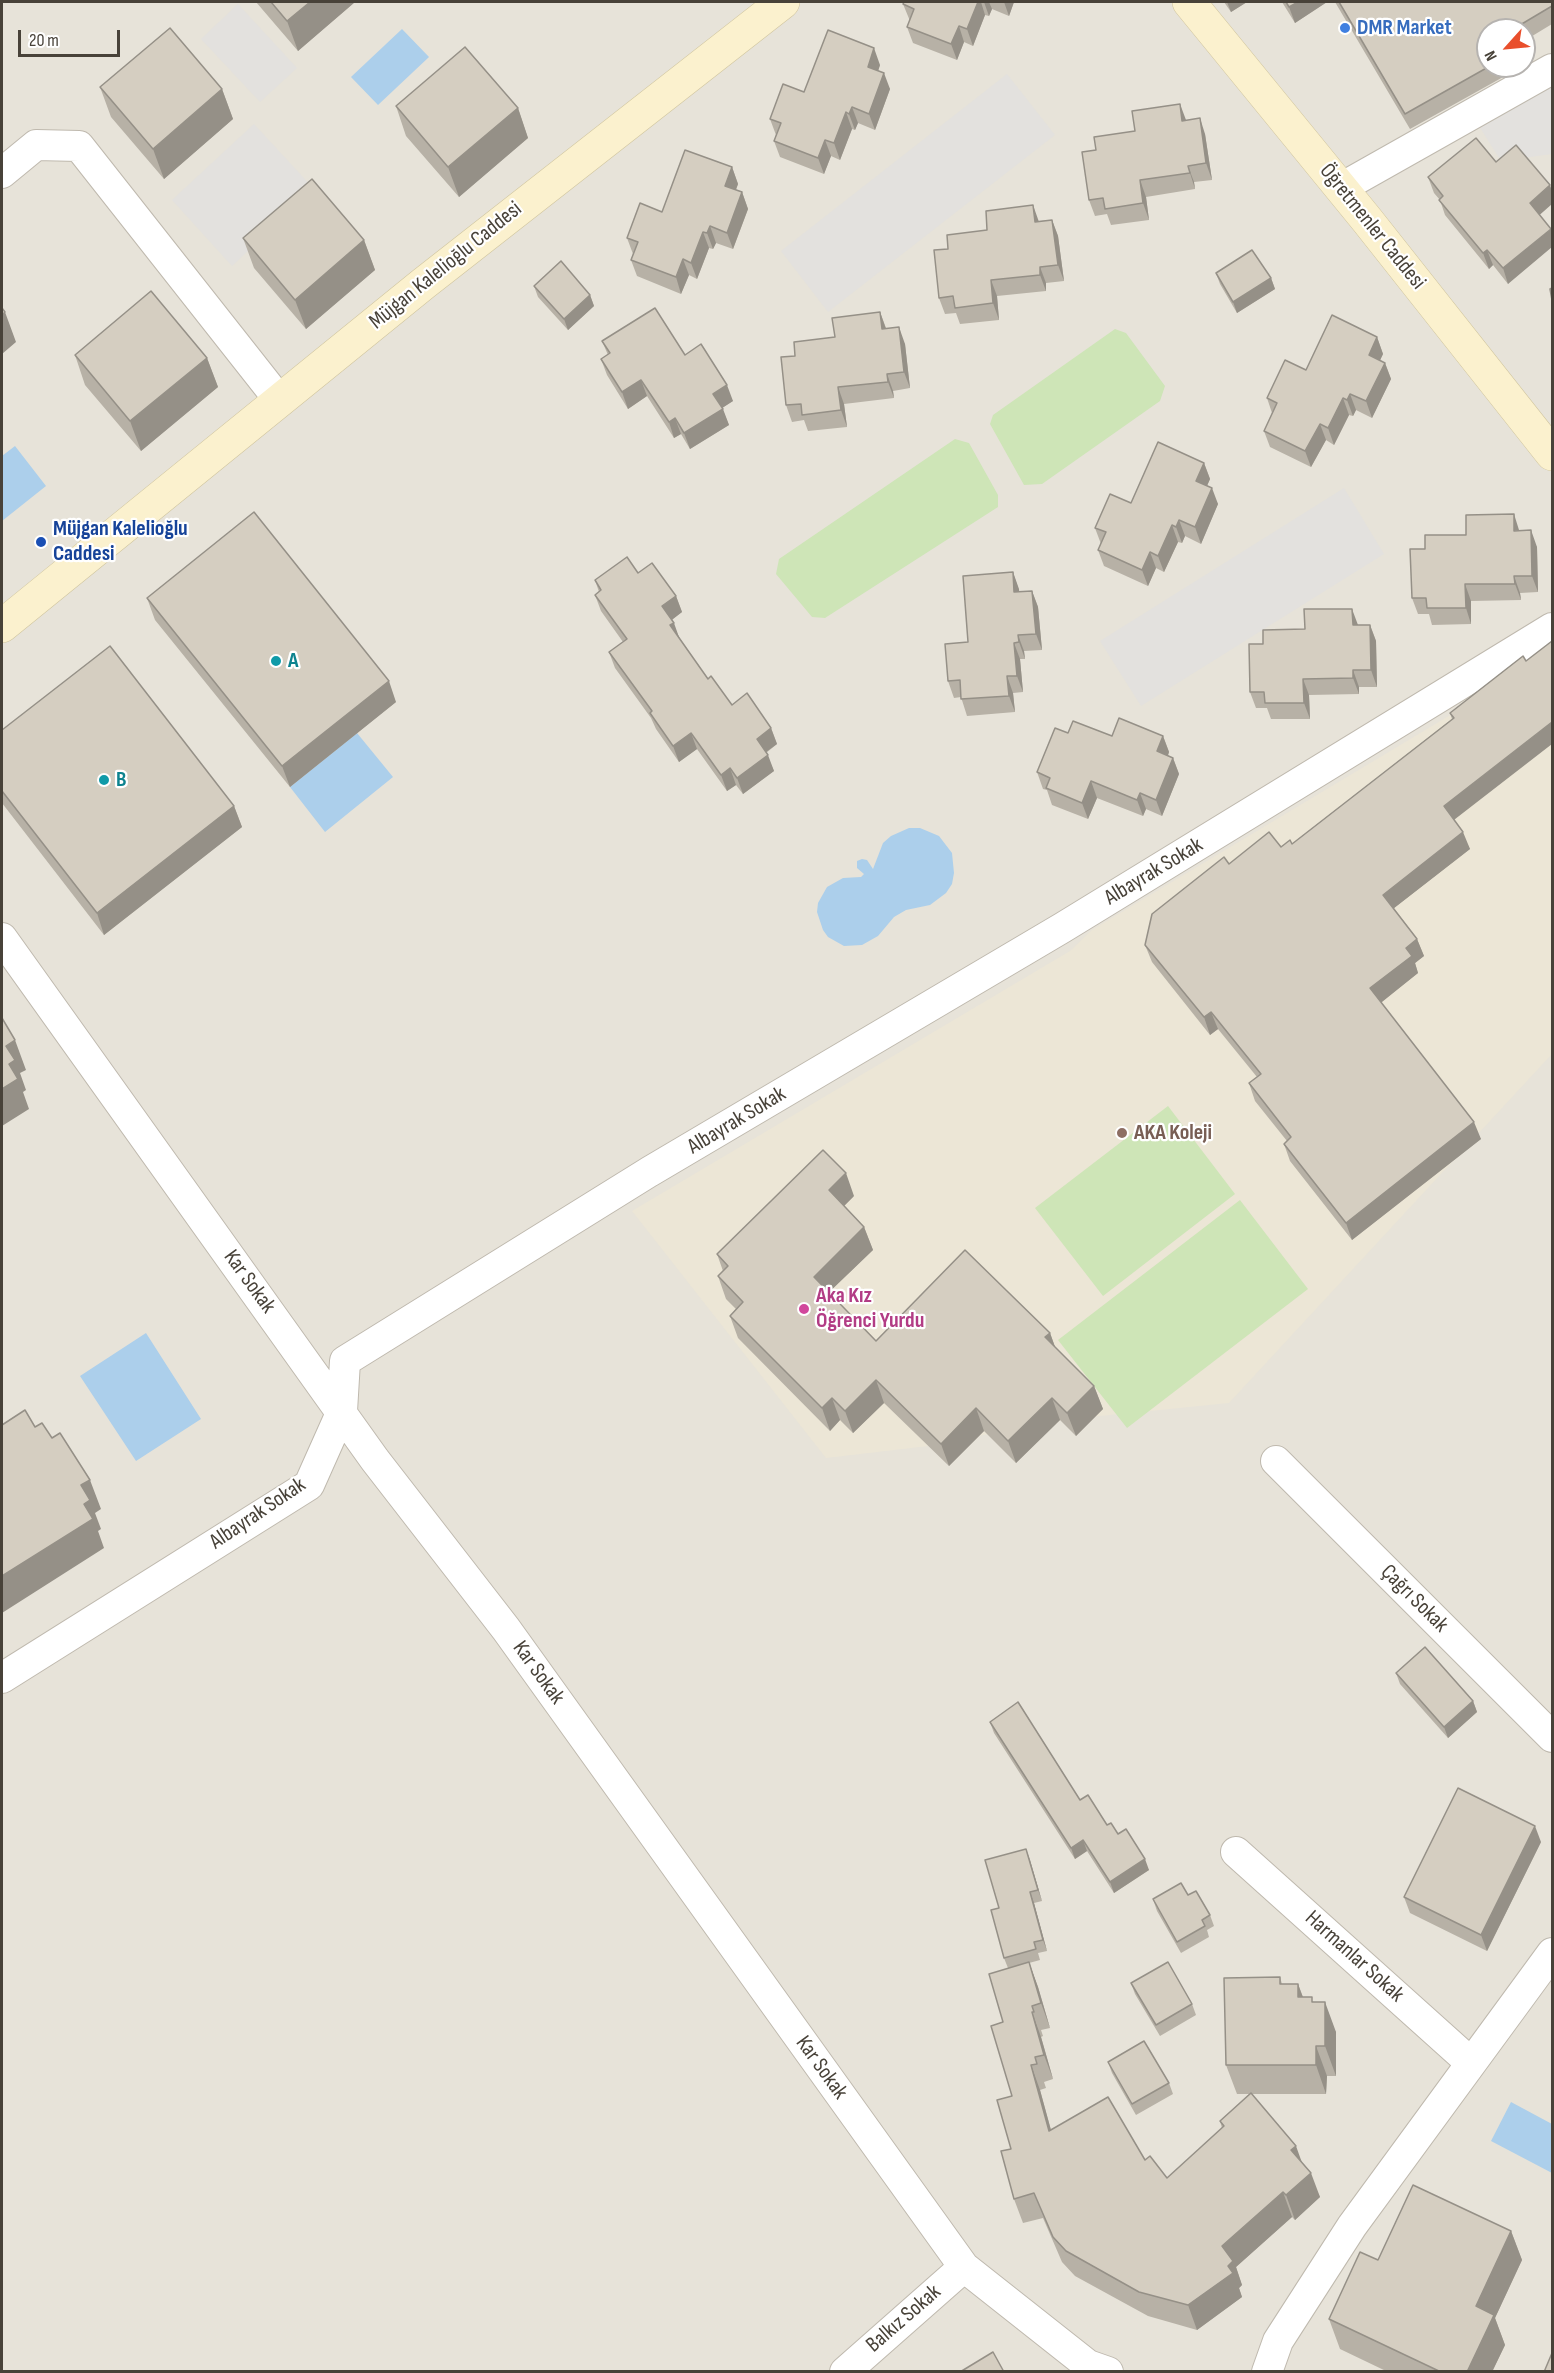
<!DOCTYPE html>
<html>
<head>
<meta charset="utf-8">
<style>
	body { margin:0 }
	#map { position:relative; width:1554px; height:2373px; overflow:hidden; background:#f4f1ea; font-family:"Sofia Sans Condensed",sans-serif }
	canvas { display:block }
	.frame { position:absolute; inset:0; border:3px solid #484239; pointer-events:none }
	.north { position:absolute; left:1476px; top:18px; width:60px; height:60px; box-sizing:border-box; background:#fff; border:2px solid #b6b3b0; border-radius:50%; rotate:243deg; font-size:16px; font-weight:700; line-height:24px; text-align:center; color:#484239 }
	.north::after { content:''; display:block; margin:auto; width:21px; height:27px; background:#e94f2c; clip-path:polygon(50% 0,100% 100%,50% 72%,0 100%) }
	.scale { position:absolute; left:18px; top:30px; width:102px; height:27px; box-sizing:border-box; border:3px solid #484239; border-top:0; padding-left:8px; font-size:18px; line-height:21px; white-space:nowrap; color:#484239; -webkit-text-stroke:4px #fff; paint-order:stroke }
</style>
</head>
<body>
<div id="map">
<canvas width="1554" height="2373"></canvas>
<div class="frame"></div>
<div class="north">N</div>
<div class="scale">20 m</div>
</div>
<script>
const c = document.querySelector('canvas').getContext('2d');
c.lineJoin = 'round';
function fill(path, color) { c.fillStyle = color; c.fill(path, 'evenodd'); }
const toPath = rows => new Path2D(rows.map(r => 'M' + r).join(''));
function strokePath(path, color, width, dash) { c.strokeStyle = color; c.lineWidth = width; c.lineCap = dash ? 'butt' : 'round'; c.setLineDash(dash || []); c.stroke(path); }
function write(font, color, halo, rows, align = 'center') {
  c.font = font + ' "Sofia Sans Condensed",sans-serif'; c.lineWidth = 4.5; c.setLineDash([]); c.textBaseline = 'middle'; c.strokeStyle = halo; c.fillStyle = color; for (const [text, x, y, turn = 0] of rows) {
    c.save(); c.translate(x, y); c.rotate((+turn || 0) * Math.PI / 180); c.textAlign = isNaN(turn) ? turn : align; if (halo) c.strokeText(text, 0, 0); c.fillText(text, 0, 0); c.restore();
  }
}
fill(toPath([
	[2,2,1552,2,1552,2371,2,2372],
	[1488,30,1524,30,1524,66,1488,66]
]), '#e7e3d9');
fill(toPath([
	[1552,654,1552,1054,1229,1403,1060,1420,928,1446,826,1458,632,1211,1070,951,1092,930]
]), '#ece6d6');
fill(toPath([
	[1115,329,1126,333,1165,386,1160,401,1042,484,1024,485,990,424,993,415],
	[955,439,969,443,998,495,998,507,825,618,812,617,776,574,779,559],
	[1168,1106,1235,1194,1103,1296,1035,1208],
	[1240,1200,1308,1289,1127,1428,1058,1340]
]), '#cee5b7');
fill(toPath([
	[238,4,297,68,260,102,201,39],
	[1007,74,1055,135,828,312,781,251],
	[1552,86,1552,154,1501,161,1477,123],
	[254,124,314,189,232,266,172,200],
	[1344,488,1384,554,1141,706,1100,641]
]), '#e3e1de');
fill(toPath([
	[402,29,429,57,378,105,351,77],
	[15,446,46,486,2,521,2,456],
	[357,733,393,777,325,832,290,787],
	[909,828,920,828,939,836,952,853,954,873,952,884,946,893,930,905,906,910,894,917,878,936,862,945,844,946,828,937,823,930,817,912,818,903,827,887,843,878,861,877,864,874,857,868,857,861,862,859,867,860,873,869,883,843,891,836],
	[146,1333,201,1419,136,1461,80,1376],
	[1511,2102,1552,2124,1552,2173,1491,2141]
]), '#accfeb');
const street = toPath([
	[2,173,36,145,79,146,280,401],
	[1341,188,1552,69],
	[2,938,375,1460,506,1629,964,2267,1088,2365,1108,2372],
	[1276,1461,1552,1737],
	[2,1678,309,1485,342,1411,345,1361,649,1172,1062,928,1552,628],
	[1236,1852,1471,2063],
	[845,2372,964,2267],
	[1267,2372,1278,2341,1352,2226,1552,1953]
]);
const secondary = toPath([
	[1189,2,1367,220,1552,454],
	[2,626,423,284,783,2]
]);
strokePath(street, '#bfb9ae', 32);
strokePath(secondary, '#d0c59e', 34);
strokePath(street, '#fff', 30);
strokePath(secondary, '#fbf1ce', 33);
fill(toPath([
	[256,2,355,2,298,51],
	[904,2,1014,2,1009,16,992,9,989,16,985,15,973,46,964,42,957,60,913,43,907,27,910,21,903,4],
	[1224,2,1247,2,1231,12],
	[1282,2,1327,2,1295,23],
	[1335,2,1552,2,1552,24,1524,41,1524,30,1488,30,1488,66,1520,66,1521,67,1410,129],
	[880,65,878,71,890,89,875,130,858,123,855,130,852,129,840,160,831,156,824,174,780,157,774,141,776,135,770,119,804,92],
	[100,87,222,89,233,119,164,179,111,117],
	[396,106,518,108,528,138,459,197,406,136],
	[1186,120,1205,134,1212,180,1194,182,1195,189,1146,197,1149,220,1111,225,1107,214,1095,216,1089,200,1096,150,1135,131],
	[732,167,738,184,736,190,742,192,748,209,733,249,716,243,713,249,709,248,697,279,689,275,681,294,637,276,631,260,633,254,627,238,662,212],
	[1428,177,1539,215,1508,284,1493,265,1489,269,1445,215,1440,200,1434,193],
	[1052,220,1058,236,1064,281,1046,283,1046,291,997,296,999,320,960,324,956,313,945,314,939,298,948,249,987,230,1039,221],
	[243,238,364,240,375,270,306,329,254,268],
	[1216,273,1271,278,1275,289,1237,313,1220,284],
	[534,286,590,295,594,306,568,330,538,297],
	[880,312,886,328,905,344,910,388,893,391,894,398,844,404,847,427,808,431,804,420,792,422,786,405,795,356,835,337],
	[1377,337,1383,354,1380,360,1385,363,1391,379,1372,418,1356,410,1353,416,1349,415,1334,445,1326,440,1311,467,1270,447,1264,431,1272,413,1267,398],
	[602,341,685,355,733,401,722,408,729,425,690,449,681,434,674,438,647,396,628,409,607,375,601,359,608,355],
	[75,355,207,358,218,387,141,451,85,385],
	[1204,463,1210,479,1207,486,1218,504,1201,544,1185,536,1182,543,1178,542,1164,572,1156,568,1148,586,1104,566,1098,550,1101,544,1095,528,1131,503],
	[1519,531,1537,547,1538,592,1520,593,1521,600,1471,601,1471,624,1432,625,1429,614,1418,614,1412,598,1425,549,1466,535],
	[1013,572,1019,591,1032,591,1038,607,1042,650,1024,651,1025,659,1020,659,1023,692,1013,693,1015,712,967,716,961,697,954,698,948,681,968,642],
	[638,573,676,596,682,612,671,620,679,637,708,679,732,705,771,728,777,744,766,753,774,771,743,794,736,785,727,791,697,749,679,762,656,729,651,718,615,668,609,652,623,642,601,611,595,595,599,592,595,580],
	[147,598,396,702,290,787,155,620],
	[1358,625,1370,625,1376,641,1377,687,1359,687,1359,694,1309,695,1310,719,1271,719,1267,708,1256,708,1250,692,1305,629],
	[1523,656,1454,820,1470,849,1394,908,1417,939,1424,956,1415,963,1418,973,1381,1002,1481,1139,1352,1240,1290,1161,1284,1144,1287,1141,1255,1101,1249,1083,1257,1077,1218,1029,1210,1035,1152,962,1145,945,1229,864,1292,844,1452,719,1450,713],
	[2,730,234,806,242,827,104,935,2,803],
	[1112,736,1163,736,1169,752,1168,756,1173,758,1179,774,1162,816,1146,809,1143,816,1097,798,1088,819,1052,805,1047,790,1043,789,1037,772],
	[854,1196,844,1206,864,1227,873,1250,829,1292,876,1341,1050,1333,1055,1347,1094,1386,1103,1409,1076,1436,1060,1420,1016,1463,984,1431,949,1466,884,1403,853,1433,840,1420,830,1431,738,1338,730,1316,736,1309,726,1299,718,1276,723,1271,717,1254],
	[1396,1673,1473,1701,1477,1712,1448,1738,1400,1684],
	[990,1722,1080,1800,1107,1825,1118,1834,1149,1870,1114,1893,1087,1851,1075,1859,994,1733],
	[1541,1842,1487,1951,1410,1913,1404,1897],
	[1026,1849,1042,1901,1034,1903,1047,1951,1038,1953,1040,1960,1029,1963,1038,1987,1050,2028,1041,2030,1043,2036,1041,2037,1053,2079,1044,2082,1046,2088,1040,2090,1051,2130,1145,2160,1167,2178,1222,2128,1220,2121,1249,2094,1237,2094,1226,2065,1280,1977,1282,1984,1298,1984,1303,1997,1314,2002,1336,2032,1336,2076,1327,2076,1326,2094,1252,2094,1302,2163,1320,2197,1295,2220,1292,2217,1236,2267,1242,2285,1239,2288,1242,2297,1197,2330,1148,2316,1075,2276,1062,2262,1043,2218,1023,2223,1014,2199,1011,2149,1012,2096,1003,2022,1008,1968,1004,1958,999,1908],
	[1188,1895,1210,1915,1214,1926,1207,1930,1209,1937,1181,1953,1157,1911,1153,1899],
	[1131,1983,1192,2004,1196,2015,1160,2036,1135,1994],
	[1108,2062,1169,2083,1173,2094,1136,2115,1112,2073],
	[1511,2231,1522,2260,1495,2318,1505,2345,1492,2372,1388,2372,1340,2349,1329,2319,1378,2260]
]), '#b7b1a6');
fill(toPath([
	[310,2,355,2,298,51,287,21],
	[978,2,981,2,985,15,973,46,967,29],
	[984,2,989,2,992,9,989,16],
	[1004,2,1014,2,1009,16],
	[1227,2,1247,2,1231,12],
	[1298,2,1327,2,1295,23,1289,7],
	[959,26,964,42,957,60,951,44],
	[874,48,880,65,874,83,868,67],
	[884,73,890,89,875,130,869,114],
	[222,89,233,119,164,179,153,149],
	[1180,104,1186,120,1182,121],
	[852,107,858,123,855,130,849,114],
	[518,108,528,138,459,197,448,167],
	[846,112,852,129,840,160,834,143],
	[1200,118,1205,134,1212,180,1206,163],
	[825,140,831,156,824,174,818,158],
	[1188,166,1194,182,1195,189,1190,173],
	[732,167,738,184,731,202,725,186],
	[1140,180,1146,197,1149,220,1143,203],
	[1550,185,1552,191,1552,204,1535,219,1530,203],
	[742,192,748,209,733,249,727,233],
	[1033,205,1039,222,1035,222],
	[1052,220,1058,236,1064,281,1058,265],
	[710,226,716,243,713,249,707,233],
	[1551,229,1552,234,1552,247,1508,284,1503,268],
	[703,232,709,248,697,279,691,263],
	[364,240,375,270,306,329,295,300],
	[1487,250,1493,265,1489,269,1483,253],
	[683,259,689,275,681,294,676,277],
	[1040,267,1046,283,1046,291,1040,275],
	[1271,278,1275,289,1237,313,1233,302],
	[991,280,997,296,999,320,993,303],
	[590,295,594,306,568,330,564,319],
	[5,312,16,342,2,354,2,315],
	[880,312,886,329,882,329],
	[899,327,905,344,910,388,904,372],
	[1377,337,1383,354,1375,371,1369,355],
	[207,358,218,387,141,451,130,421],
	[1385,363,1391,379,1372,418,1366,401],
	[887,374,893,391,894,398,888,382],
	[641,380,647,396,628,409,622,392],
	[727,385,733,401,719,410,713,394],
	[838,387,844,404,847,427,841,410],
	[1350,394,1356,410,1353,416,1347,400],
	[1343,398,1349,415,1334,445,1328,428],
	[723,409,729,425,690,449,684,433],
	[675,418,681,434,674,438,669,422],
	[1320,424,1326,440,1311,467,1305,451],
	[1204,463,1210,479,1202,497,1196,481],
	[1212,488,1218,504,1201,544,1195,527],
	[1514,514,1519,530,1514,531],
	[1179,520,1185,536,1182,543,1176,527],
	[1172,525,1178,542,1164,572,1158,556],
	[1531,530,1537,547,1538,592,1532,576],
	[1150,552,1156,568,1148,586,1142,570],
	[1013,572,1019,589,1020,608,1014,592],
	[1514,576,1520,593,1521,600,1515,584],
	[1465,584,1471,601,1471,624,1466,608],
	[1032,591,1038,607,1042,650,1036,634],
	[676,596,682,612,668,623,662,606],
	[1352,609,1358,625,1353,625],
	[674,623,680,640,670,625],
	[1370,625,1376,641,1377,687,1371,670],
	[1018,635,1024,651,1025,659,1019,642],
	[1014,643,1020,659,1023,692,1017,676],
	[1353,670,1359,687,1359,694,1353,678],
	[1007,676,1013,693,1015,712,1009,696],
	[1303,679,1309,695,1310,719,1304,703],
	[389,681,396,702,290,787,282,766],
	[1552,722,1552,744,1450,823,1444,806],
	[771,728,777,744,762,755,757,739],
	[691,733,697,749,679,762,673,746],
	[1163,736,1169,752,1163,768,1157,751],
	[768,755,774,771,743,794,737,778],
	[1173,758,1179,774,1162,816,1156,800],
	[730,768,736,785,727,791,721,775],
	[1091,781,1097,798,1088,819,1082,803],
	[1140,793,1146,809,1143,816,1137,800],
	[234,806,242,827,104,935,97,913],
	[1463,832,1470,849,1389,912,1383,895],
	[1417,939,1424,956,1415,963,1418,973,1377,1006,1370,988,1406,948],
	[1211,1012,1218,1029,1210,1035,1204,1017],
	[15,1040,26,1070,20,1073,26,1090,23,1092,29,1109,2,1126,2,1089,9,1064,6,1046],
	[1474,1122,1481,1139,1352,1240,1346,1223],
	[846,1173,854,1196,837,1213,829,1190],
	[864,1227,873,1250,822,1299,814,1277],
	[1050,1333,1058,1355,1045,1337],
	[876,1380,884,1403,853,1433,845,1411],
	[1094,1386,1103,1409,1076,1436,1067,1413],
	[832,1398,840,1420,830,1431,822,1408],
	[1052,1398,1060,1420,1016,1463,1008,1441],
	[976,1408,984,1431,949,1466,941,1444],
	[90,1480,101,1509,95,1513,101,1529,98,1531,104,1548,2,1613,2,1576,84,1504,81,1485],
	[1473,1701,1477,1712,1448,1738,1444,1727],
	[1535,1826,1541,1842,1487,1951,1481,1935],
	[1083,1840,1087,1851,1075,1859,1071,1848],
	[1026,1849,1030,1860,1042,1901,1038,1890],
	[1145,1859,1149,1870,1114,1893,1110,1882],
	[1030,1892,1034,1903,1047,1951,1043,1940],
	[1029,1962,1038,1987,1050,2028,1041,2003],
	[1298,1984,1309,2014,1298,1997],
	[1325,2002,1336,2032,1336,2076,1325,2046],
	[1032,2012,1041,2037,1053,2079,1044,2055],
	[1316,2046,1327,2076,1326,2094,1316,2065],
	[1031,2065,1040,2090,1058,2156,1049,2131],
	[1296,2146,1305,2171,1291,2150],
	[1311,2173,1320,2197,1295,2220,1286,2195],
	[1283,2192,1292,2217,1236,2267,1242,2285,1239,2288,1242,2297,1197,2330,1188,2305,1222,2246],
	[1511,2231,1522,2260,1495,2318,1505,2345,1492,2372,1467,2372,1476,2306]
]), '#959087');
const building = toPath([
	[271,2,310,2,287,21,271,2],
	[904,2,978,2,967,29,959,26,951,44,907,27,914,9,903,4,904,2],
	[1286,2,1298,2,1289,7,1286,2],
	[1339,2,1552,2,1552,6,1515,28,1517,30,1488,30,1488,66,1490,66,1405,114,1339,2],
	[170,28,222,89,153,149,100,87,170,28],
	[828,30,874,48,868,67,884,73,869,114,852,107,849,114,846,112,834,143,825,140,818,158,774,141,781,123,770,119,783,84,804,92,828,30],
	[465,47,518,108,448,167,396,106,465,47],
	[1180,104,1182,121,1200,118,1206,163,1188,166,1190,173,1140,180,1143,203,1105,209,1103,198,1089,200,1082,152,1096,150,1094,137,1135,131,1132,111,1180,104],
	[1476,138,1496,162,1516,145,1550,185,1530,203,1551,229,1503,268,1487,250,1483,253,1439,200,1443,196,1428,177,1476,138],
	[685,150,732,167,725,186,742,192,727,233,710,226,707,233,703,232,691,263,683,259,676,277,631,260,638,242,627,238,640,203,662,212,685,150],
	[312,179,364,240,295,300,243,238,312,179],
	[1033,205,1035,222,1052,220,1058,265,1040,267,1040,275,991,280,993,303,955,308,953,296,939,298,934,250,948,249,947,235,987,230,986,211,1033,205],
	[1252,250,1271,278,1233,302,1216,273,1252,250],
	[561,261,590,295,564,319,534,286,561,261],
	[1552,288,1552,300,1550,289,1552,288],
	[151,291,207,358,130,421,75,355,151,291],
	[2,308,5,312,2,315,2,308],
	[655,308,685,355,701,344,727,385,713,394,723,409,684,433,675,418,669,422,641,380,622,392,601,359,610,353,602,341,655,308],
	[880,312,882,329,899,327,904,372,887,374,888,382,838,387,841,410,802,415,801,404,786,405,781,357,795,356,794,342,835,337,832,318,880,312],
	[1332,315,1377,337,1369,355,1385,363,1366,401,1350,394,1347,400,1343,398,1328,428,1320,424,1305,451,1264,431,1277,403,1267,398,1285,360,1306,370,1332,315],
	[1158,442,1204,463,1196,481,1212,488,1195,527,1179,520,1176,527,1172,525,1158,556,1150,552,1142,570,1098,550,1106,532,1095,528,1110,494,1131,503,1158,442],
	[254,512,389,681,282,766,147,598,254,512],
	[1514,514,1514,531,1531,530,1532,576,1514,576,1515,584,1465,584,1466,608,1427,608,1426,598,1412,598,1410,549,1425,549,1425,535,1466,535,1466,515,1514,514],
	[627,557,638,573,652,563,676,596,662,606,674,623,670,625,708,679,711,676,732,705,747,693,771,728,757,739,768,755,737,778,730,768,721,775,691,733,673,746,650,713,652,711,609,652,627,639,595,595,601,590,595,580,627,557],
	[1013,572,1014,592,1032,591,1036,634,1018,635,1019,642,1014,643,1017,676,1007,676,1009,696,961,699,960,680,948,681,945,644,968,642,963,576,1013,572],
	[1304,609,1352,609,1353,625,1370,625,1371,670,1353,670,1353,678,1303,679,1304,703,1265,703,1264,692,1250,692,1249,644,1263,644,1263,630,1305,629,1304,609],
	[1552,641,1552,722,1444,806,1463,832,1383,895,1417,939,1406,948,1412,956,1370,988,1474,1122,1346,1223,1284,1144,1291,1137,1249,1083,1261,1074,1211,1012,1204,1017,1145,945,1152,914,1224,857,1229,864,1269,832,1281,847,1290,840,1292,844,1454,718,1450,713,1523,656,1526,661,1552,641],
	[110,646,234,806,97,913,2,791,2,730,110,646],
	[1119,718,1163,736,1157,751,1173,758,1156,800,1140,793,1137,800,1091,781,1082,803,1046,788,1050,778,1037,772,1055,728,1068,733,1073,721,1112,736,1119,718],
	[2,1018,15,1040,6,1046,15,1060,9,1064,18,1079,2,1089,2,1018],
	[823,1150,846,1173,829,1190,864,1227,814,1277,876,1341,965,1250,1050,1333,1045,1337,1094,1386,1067,1413,1052,1398,1008,1441,976,1408,941,1444,876,1380,845,1411,832,1398,822,1408,730,1316,743,1302,718,1276,728,1266,717,1254,823,1150],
	[25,1410,35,1427,42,1423,52,1438,60,1433,90,1480,81,1485,90,1500,84,1504,93,1519,2,1576,2,1425,25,1410],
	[1425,1647,1473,1701,1444,1727,1396,1673,1425,1647],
	[1018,1702,1080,1800,1088,1795,1107,1825,1111,1823,1118,1834,1126,1829,1145,1859,1110,1882,1083,1840,1071,1848,990,1722,1018,1702],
	[1458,1788,1535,1826,1481,1935,1404,1897,1458,1788],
	[1026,1849,1038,1890,1030,1892,1043,1940,1034,1942,1036,1949,1004,1958,991,1910,999,1908,985,1860,1026,1849],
	[1181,1883,1188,1895,1196,1891,1210,1915,1202,1920,1205,1926,1177,1942,1153,1899,1181,1883],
	[1029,1962,1041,2003,1032,2006,1034,2012,1032,2012,1044,2055,1035,2057,1037,2064,1031,2065,1049,2131,1108,2097,1145,2160,1150,2156,1167,2178,1224,2126,1220,2121,1251,2093,1296,2146,1291,2150,1311,2173,1286,2195,1283,2192,1222,2246,1233,2261,1228,2266,1233,2273,1188,2305,1139,2292,1066,2251,1053,2237,1034,2193,1014,2199,1001,2151,1011,2149,997,2100,1012,2096,991,2026,1003,2022,989,1974,1029,1962],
	[1168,1962,1192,2004,1156,2025,1131,1983,1168,1962],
	[1280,1977,1280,1984,1298,1984,1298,1997,1312,1997,1312,2002,1325,2002,1325,2046,1316,2046,1316,2065,1226,2065,1224,1978,1280,1977],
	[1144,2041,1169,2083,1132,2104,1108,2062,1144,2041],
	[1413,2185,1511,2231,1476,2306,1494,2315,1467,2372,1441,2372,1329,2319,1360,2252,1378,2260,1413,2185],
	[993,2352,1004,2372,960,2372,993,2352],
	[1552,2353,1552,2372,1544,2372,1552,2353]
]);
fill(building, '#d5cec1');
strokePath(building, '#959087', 1.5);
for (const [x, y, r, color] of [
	[1345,28,6,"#3f7fe0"],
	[41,542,6,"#1a4fb4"],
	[276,661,6,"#0f9aa8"],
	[104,780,6,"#0f9aa8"],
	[1122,1133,6,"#8d6e63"],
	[804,1309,6,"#d1479c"]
]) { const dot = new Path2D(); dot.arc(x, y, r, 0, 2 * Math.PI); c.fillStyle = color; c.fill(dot); strokePath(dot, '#fff', 2); }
write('bold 22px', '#366cbe', '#fff', [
	["DMR Market",1357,28]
], 'left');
write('22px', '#484239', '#fff', [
	["Öğretmenler Caddesi",1372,227,51],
	["Müjgan Kalelioğlu Caddesi",446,266,-39],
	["Albayrak Sokak",1154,872,-31],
	["Albayrak Sokak",737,1121,-31],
	["Kar Sokak",249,1282,54],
	["Albayrak Sokak",258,1514,-34],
	["Çağrı Sokak",1414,1599,45],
	["Kar Sokak",538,1673,54],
	["Harmanlar Sokak",1354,1957,42],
	["Kar Sokak",821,2068,54],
	["Balkız Sokak",904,2319,-41]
]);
write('bold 22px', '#164399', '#fff', [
	["Müjgan Kalelioğlu",53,529],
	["Caddesi",53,554]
], 'left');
write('bold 22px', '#0d838f', '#fff', [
	["A",288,661],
	["B",116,780]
], 'left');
write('bold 22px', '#785e54', '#fff', [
	["AKA Koleji",1134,1133]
], 'left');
write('bold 22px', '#b23c85', '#fff', [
	["Aka Kız",816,1296],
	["Öğrenci Yurdu",816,1321]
], 'left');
</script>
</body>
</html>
